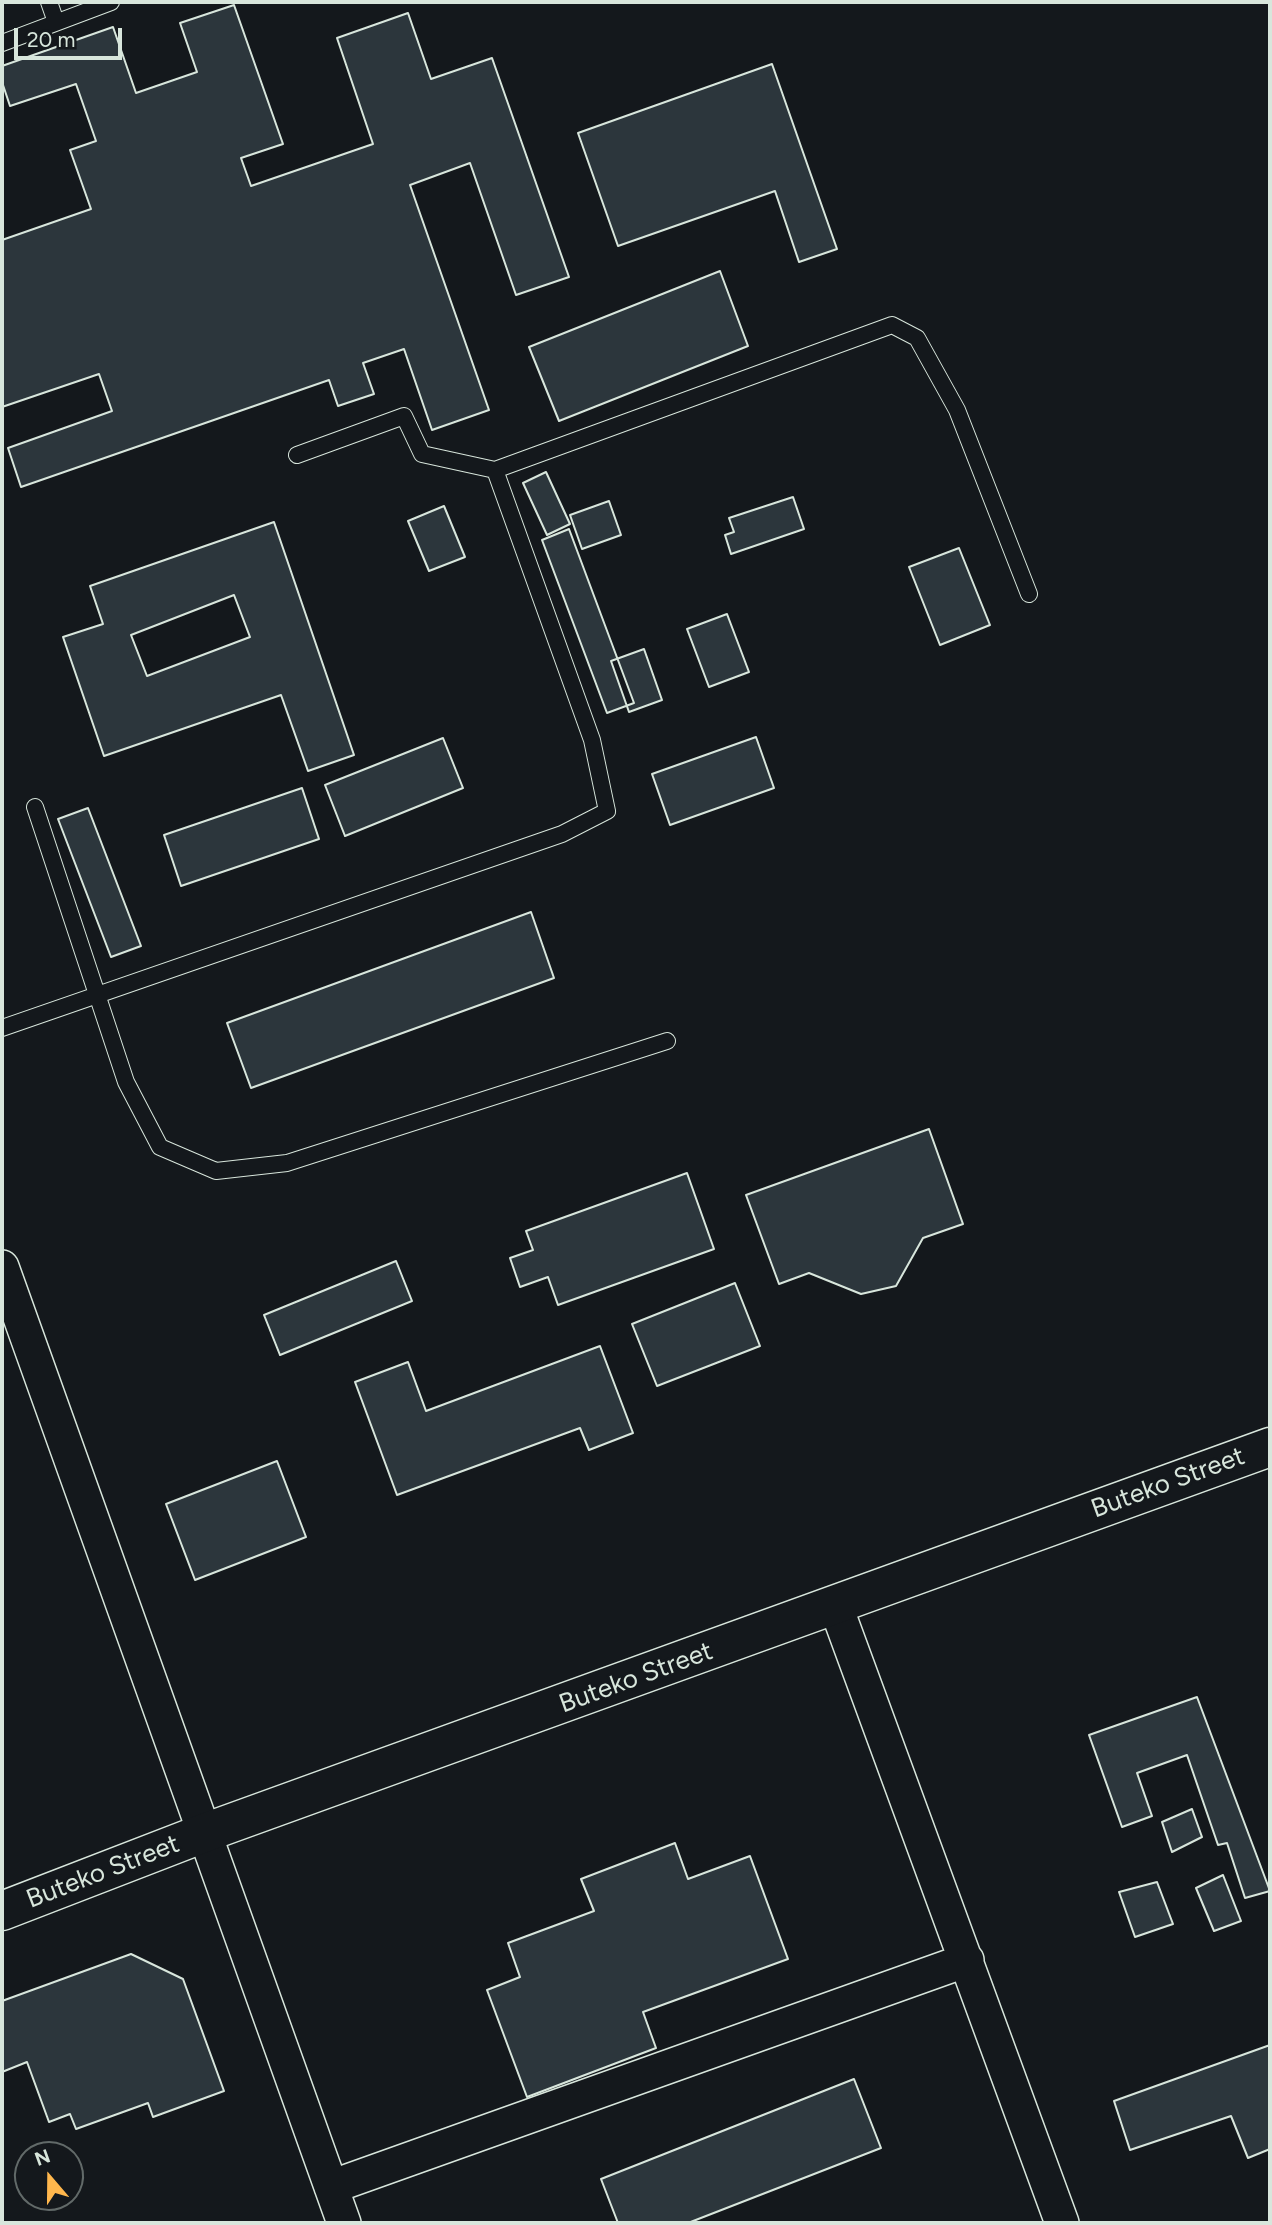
<!DOCTYPE html>
<html>
<head>
<meta charset="utf-8">
<style>
	body { margin:0 }
	#map { position:relative; width:1272px; height:2225px; overflow:hidden; background:#14181c; font-family:Figtree,sans-serif }
	canvas { display:block }
	.frame { position:absolute; inset:0; border:4px solid #d8e6dc; pointer-events:none }
	.north { position:absolute; left:14px; top:2141px; width:70px; height:70px; box-sizing:border-box; background:#14181c; border:2px solid #626a69; border-radius:50%; rotate:340deg; font-size:19px; font-weight:700; line-height:28px; text-align:center; color:#d8e6dc }
	.north::after { content:''; display:block; margin:auto; width:24px; height:32px; background:#ffb74d; clip-path:polygon(50% 0,100% 100%,50% 72%,0 100%) }
	.scale { position:absolute; left:14px; top:28px; width:108px; height:32px; box-sizing:border-box; border:4px solid #d8e6dc; border-top:0; padding-left:9px; font-size:21px; line-height:24px; white-space:nowrap; color:#d8e6dc; -webkit-text-stroke:5px #14181c; paint-order:stroke }
</style>
</head>
<body>
<div id="map">
<canvas width="1272" height="2225"></canvas>
<div class="frame"></div>
<div class="north">N</div>
<div class="scale">20 m</div>
</div>
<script>
const c = document.querySelector('canvas').getContext('2d');
c.lineJoin = 'round';
function fill(path, color) { c.fillStyle = color; c.fill(path, 'evenodd'); }
const toPath = rows => new Path2D(rows.map(r => 'M' + r).join(''));
function strokePath(path, color, width, dash) { c.strokeStyle = color; c.lineWidth = width; c.lineCap = dash ? 'butt' : 'round'; c.setLineDash(dash || []); c.stroke(path); }
function write(font, color, halo, rows, align = 'center') {
  c.font = font + ' Figtree,sans-serif'; c.lineWidth = 5; c.setLineDash([]); c.textBaseline = 'middle'; c.strokeStyle = halo; c.fillStyle = color; for (const [text, x, y, turn = 0] of rows) {
    c.save(); c.translate(x, y); c.rotate((+turn || 0) * Math.PI / 180); c.textAlign = isNaN(turn) ? turn : align; if (halo) c.strokeText(text, 0, 0); c.fillText(text, 0, 0); c.restore();
  }
}
const building = toPath([
	[234,5,283,144,241,158,251,186,373,144,337,38,408,13,431,79,492,58,569,277,516,295,470,163,410,185,489,410,432,430,404,349,363,363,374,394,338,406,329,380,21,487,8,448,112,411,99,374,2,407,2,240,91,209,70,150,96,141,76,84,10,106,2,82,2,66,113,27,136,93,197,72,180,23,234,5],
	[772,64,837,249,799,262,775,191,618,246,578,133,772,64],
	[720,271,748,346,559,421,529,347,720,271],
	[546,472,570,524,547,535,523,483,546,472],
	[793,497,804,529,731,554,725,535,734,532,729,518,793,497],
	[609,501,621,535,582,549,570,515,609,501],
	[444,506,465,557,429,571,408,521,444,506],
	[274,522,354,755,308,771,281,695,104,756,63,637,103,624,90,586,274,522],
	[234,595,250,637,147,676,131,635,234,595],
	[569,529,634,703,607,713,542,540,569,529],
	[959,548,990,625,940,645,909,567,959,548],
	[727,614,749,672,709,687,687,629,727,614],
	[644,649,662,700,629,712,611,661,644,649],
	[756,737,774,788,670,825,652,774,756,737],
	[443,738,463,788,345,836,325,785,443,738],
	[302,788,319,839,181,886,164,835,302,788],
	[88,808,141,946,111,957,58,819,88,808],
	[531,912,554,978,251,1088,227,1023,531,912],
	[929,1129,963,1224,923,1238,896,1286,861,1294,809,1273,779,1284,746,1195,929,1129],
	[687,1173,714,1249,558,1305,548,1277,520,1287,510,1258,533,1250,526,1231,687,1173],
	[396,1261,412,1301,280,1355,264,1315,396,1261],
	[735,1283,760,1346,657,1386,632,1324,735,1283],
	[600,1346,633,1433,589,1450,580,1428,397,1495,355,1382,408,1362,426,1411,600,1346],
	[277,1461,306,1537,195,1580,166,1504,277,1461],
	[1197,1697,1270,1891,1245,1898,1227,1843,1218,1845,1187,1755,1137,1773,1152,1816,1122,1827,1089,1735,1197,1697],
	[1192,1809,1202,1837,1172,1852,1162,1822,1192,1809],
	[675,1843,688,1879,750,1856,788,1959,643,2012,656,2048,527,2097,487,1990,520,1977,508,1943,594,1911,581,1879,675,1843],
	[1223,1875,1241,1921,1214,1931,1196,1888,1223,1875],
	[1157,1882,1173,1924,1135,1937,1119,1892,1157,1882],
	[131,1954,183,1979,224,2091,153,2117,148,2103,76,2129,70,2114,49,2122,27,2062,2,2072,2,2001,131,1954],
	[1270,2045,1270,2149,1248,2158,1231,2116,1130,2150,1114,2101,1270,2045],
	[854,2079,881,2148,688,2223,618,2223,601,2179,854,2079]
]);
fill(building, '#2c363c');
strokePath(building, '#d8e6dc', 2);
const service = toPath([
	[49,2,56,22],
	[2,43,111,2],
	[297,455,404,416,422,454,495,470],
	[35,807,126,1082,160,1147,216,1171,287,1163,667,1041],
	[2,1028,562,834,607,811,592,740,495,470,892,325,917,338,957,410,1029,594]
]);
const minor = toPath([
	[2,1267,344,2223],
	[836,1607,1062,2223],
	[331,2187,967,1960]
]);
const tertiary = toPath([
	[2,1911,204,1833,1270,1447]
]);
strokePath(service, '#d8e6dc', 18);
strokePath(minor, '#d8e6dc', 36);
strokePath(tertiary, '#d8e6dc', 41);
strokePath(service, '#14181c', 16);
strokePath(minor, '#14181c', 33);
strokePath(tertiary, '#14181c', 38);
write('26px', '#d8e6dc', '#14181c', [
	["Buteko Street",1168,1483,-20],
	["Buteko Street",636,1678,-20],
	["Buteko Street",103,1872,-21]
]);
</script>
</body>
</html>
